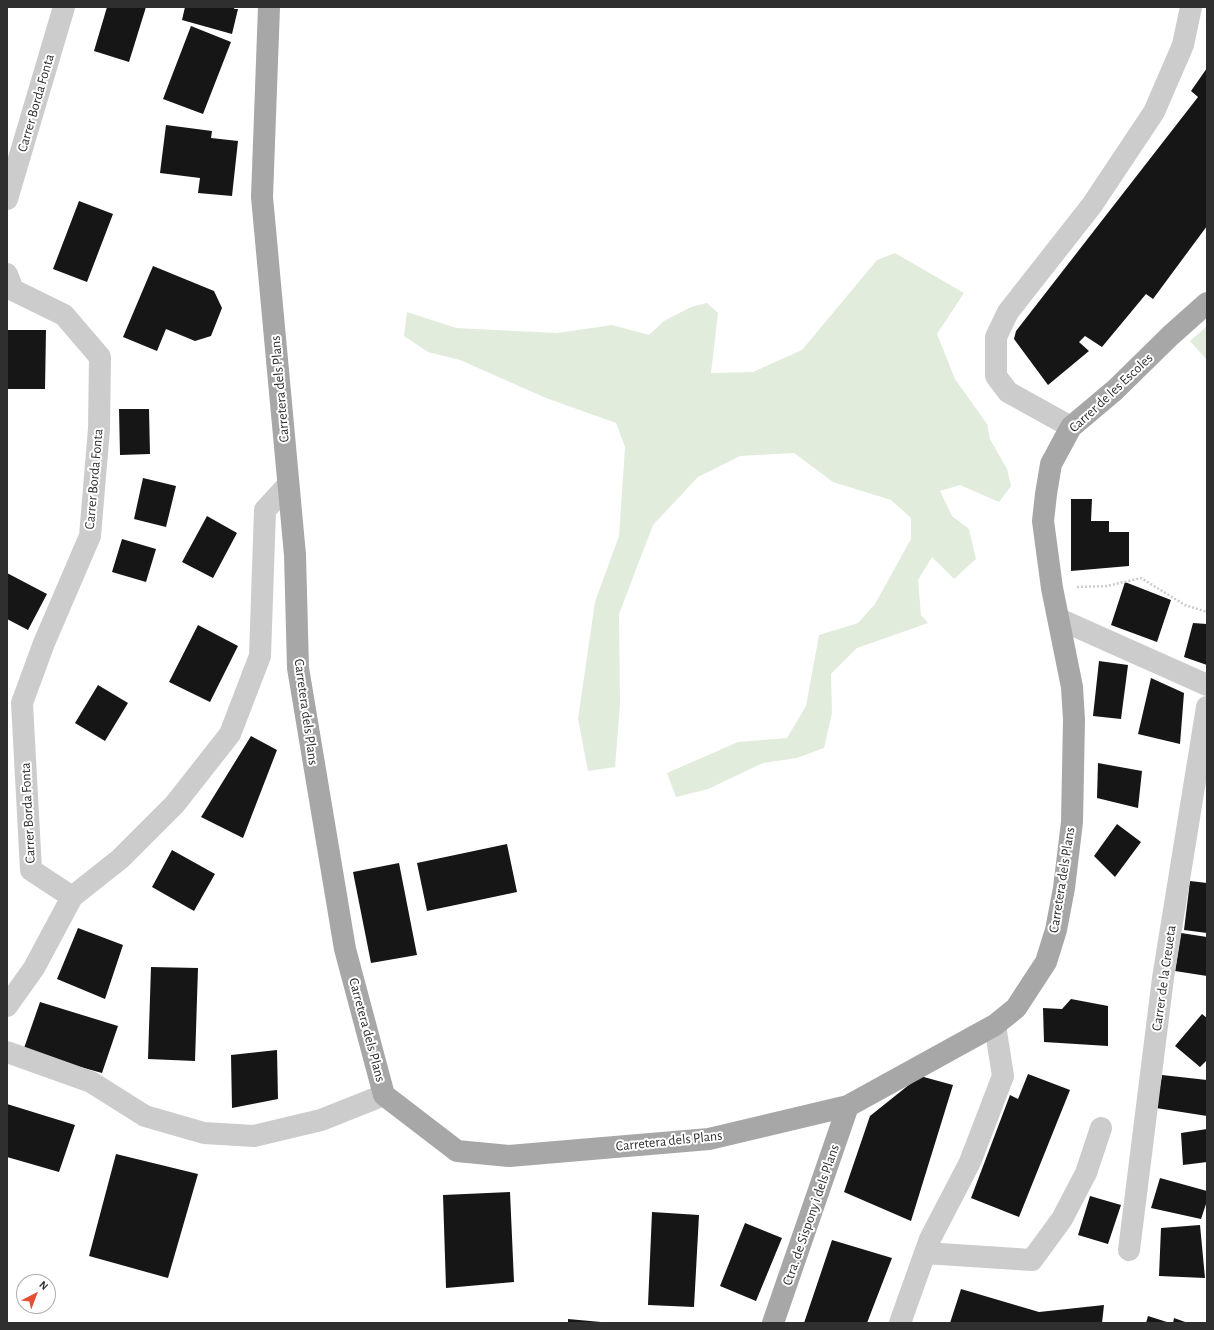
<!DOCTYPE html>
<html>
<head>
<meta charset="utf-8">
<style>
	body { margin:0 }
	#map { position:relative; width:1214px; height:1330px; overflow:hidden; background:#fff; font-family:"Alegreya Sans",sans-serif }
	canvas { display:block }
	.frame { position:absolute; inset:0; border:8px solid #2f2f2f; pointer-events:none }
	.north { position:absolute; left:16px; top:1274px; width:40px; height:40px; box-sizing:border-box; background:#fff; border:1px solid #acacac; border-radius:50%; rotate:42deg; font-size:11px; font-weight:700; line-height:16px; text-align:center; color:#2f2f2f }
	.north::after { content:''; display:block; margin:auto; width:14px; height:18px; background:#e35033; clip-path:polygon(50% 0,100% 100%,50% 72%,0 100%) }
</style>
</head>
<body>
<div id="map">
<canvas width="1214" height="1330"></canvas>
<div class="frame"></div>
<div class="north">N</div>
</div>
<script>
const c = document.querySelector('canvas').getContext('2d');
c.lineJoin = 'round';
function fill(path, color) { c.fillStyle = color; c.fill(path, 'evenodd'); }
const toPath = rows => new Path2D(rows.map(r => 'M' + r).join(''));
function strokePath(path, color, width, dash) { c.strokeStyle = color; c.lineWidth = width; c.lineCap = dash ? 'butt' : 'round'; c.setLineDash(dash || []); c.stroke(path); }
function write(font, color, halo, rows, align = 'center') {
  c.font = font + ' "Alegreya Sans",sans-serif'; c.lineWidth = 4; c.setLineDash([]); c.textBaseline = 'middle'; c.strokeStyle = halo; c.fillStyle = color; for (const [text, x, y, turn = 0] of rows) {
    c.save(); c.translate(x, y); c.rotate((+turn || 0) * Math.PI / 180); c.textAlign = isNaN(turn) ? turn : align; if (halo) c.strokeText(text, 0, 0); c.fillText(text, 0, 0); c.restore();
  }
}
fill(toPath([
	[895,253,964,293,937,334,955,379,987,424,990,439,1007,469,1011,486,999,502,960,485,940,491,952,516,969,529,976,559,954,579,932,557,918,580,921,615,928,623,857,648,831,674,832,713,824,748,797,758,763,763,708,789,676,797,667,773,738,742,787,738,806,706,819,635,858,623,875,604,911,539,911,518,891,500,833,482,794,453,740,456,698,477,653,525,619,614,620,705,615,767,588,771,578,719,595,602,619,536,625,447,616,423,546,398,460,360,428,352,404,336,407,312,456,328,557,333,612,325,649,335,664,321,691,307,707,303,718,313,711,373,753,372,802,350,877,260],
	[1207,326,1207,360,1190,341]
]), '#e1ecdc');
fill(toPath([
	[107,7,146,7,129,62,94,51],
	[185,7,235,7,234,9,238,9,232,34,182,20],
	[191,26,231,42,203,114,163,99],
	[1207,68,1207,226,1153,299,1146,294,1102,347,1085,336,1079,342,1089,351,1048,385,1014,339,1016,331,1198,97,1191,91],
	[166,125,212,131,211,138,238,141,232,196,198,193,200,178,160,173],
	[79,201,113,214,87,282,53,269],
	[153,266,214,291,222,308,211,336,195,341,166,329,157,351,123,337],
	[7,330,46,330,45,389,7,389],
	[119,409,149,409,150,454,120,455],
	[143,478,176,486,166,527,134,519],
	[1071,499,1092,499,1091,521,1109,521,1109,532,1129,532,1129,566,1071,571],
	[207,516,237,533,213,578,182,562],
	[122,539,156,549,146,582,112,572],
	[7,573,47,594,28,630,7,619],
	[1125,582,1171,600,1157,642,1111,625],
	[1193,623,1207,624,1207,665,1184,657],
	[198,625,238,646,210,702,169,682],
	[1099,661,1128,665,1121,719,1093,716],
	[1151,678,1184,693,1180,744,1138,734],
	[98,685,128,703,105,741,75,723],
	[251,736,277,750,243,838,201,817],
	[1098,763,1142,771,1138,808,1097,798],
	[1117,824,1141,842,1115,877,1094,856],
	[507,844,517,892,427,911,417,863],
	[172,850,215,874,194,911,152,887],
	[399,863,417,955,371,963,353,872],
	[1190,881,1207,883,1207,933,1184,930],
	[78,928,123,945,105,999,57,979],
	[1181,933,1207,937,1207,976,1175,971],
	[151,967,198,968,195,1061,148,1059],
	[1071,999,1108,1006,1108,1046,1044,1042,1043,1008,1062,1009],
	[40,1002,118,1026,102,1073,23,1051],
	[1202,1014,1207,1018,1207,1060,1200,1067,1175,1046],
	[277,1050,278,1099,232,1108,231,1055],
	[1028,1074,1070,1090,1019,1217,971,1198,1010,1095,1018,1099],
	[1162,1075,1207,1080,1207,1116,1156,1108],
	[920,1076,953,1085,911,1221,844,1192,870,1116],
	[7,1104,75,1125,59,1172,7,1157],
	[1207,1129,1207,1162,1183,1165,1181,1133],
	[116,1154,198,1174,168,1278,89,1256],
	[1160,1178,1207,1191,1207,1201,1201,1219,1151,1208],
	[510,1192,514,1282,446,1288,443,1195],
	[1090,1196,1121,1205,1108,1244,1078,1235],
	[652,1212,699,1215,694,1307,648,1305],
	[745,1223,782,1238,756,1301,720,1286],
	[1200,1225,1205,1278,1159,1276,1161,1228],
	[832,1240,892,1258,867,1323,804,1323],
	[961,1289,1039,1312,1104,1305,1102,1323,950,1323],
	[1148,1316,1170,1323,1146,1323],
	[1174,1318,1188,1323,1173,1323],
	[568,1319,601,1322,601,1323,568,1323]
]), '#161616');
strokePath(toPath([
	[1077,587,1107,586,1141,578,1185,605,1207,612]
]), '#ccc', 2.5, [2, 2]);
strokePath(toPath([
	[7,199,64,7],
	[7,274,13,290,64,315,100,357,99,429,90,536,44,643,22,703,31,870,72,897],
	[1071,427,1008,392,996,376,996,337,1008,312,1092,205,1154,112,1183,45,1191,7],
	[1059,619,1207,685],
	[7,1006,34,968,72,897,120,859,175,804,230,734,260,656,265,510,288,485],
	[7,1052,91,1082,145,1116,204,1133,254,1136,321,1120,384,1095],
	[1129,1250,1163,978,1207,707],
	[925,1253,1032,1260,1062,1219,1086,1173,1101,1128],
	[900,1323,930,1239,970,1162,1003,1076,995,1025]
]), '#ccc', 22);
strokePath(toPath([
	[269,7,262,197,295,555,298,668,345,949,384,1095,457,1151,509,1156,709,1139,848,1106,995,1025,1016,1008,1046,962,1056,930,1064,888,1072,822,1074,720,1072,687,1052,588,1043,521,1046,494,1051,464,1071,427,1115,390,1170,336,1207,303],
	[773,1323,848,1106]
]), '#a7a7a7', 22);
write('14px', '#2f2f2f', '#fff', [
	["Carrer Borda Fonta",36,103,-74],
	["Carretera dels Plans",280,389,-95],
	["Carrer de les Escoles",1111,393,-43],
	["Carrer Borda Fonta",94,479,-85],
	["Carretera dels Plans",306,712,82],
	["Carrer Borda Fonta",28,813,-93],
	["Carretera dels Plans",1062,880,-81],
	["Carrer de la Creueta",1164,978,-82],
	["Carretera dels Plans",367,1030,75],
	["Carretera dels Plans",669,1141,-6],
	["Ctra. de Sispony i dels Plans",811,1215,-71]
]);
</script>
</body>
</html>
